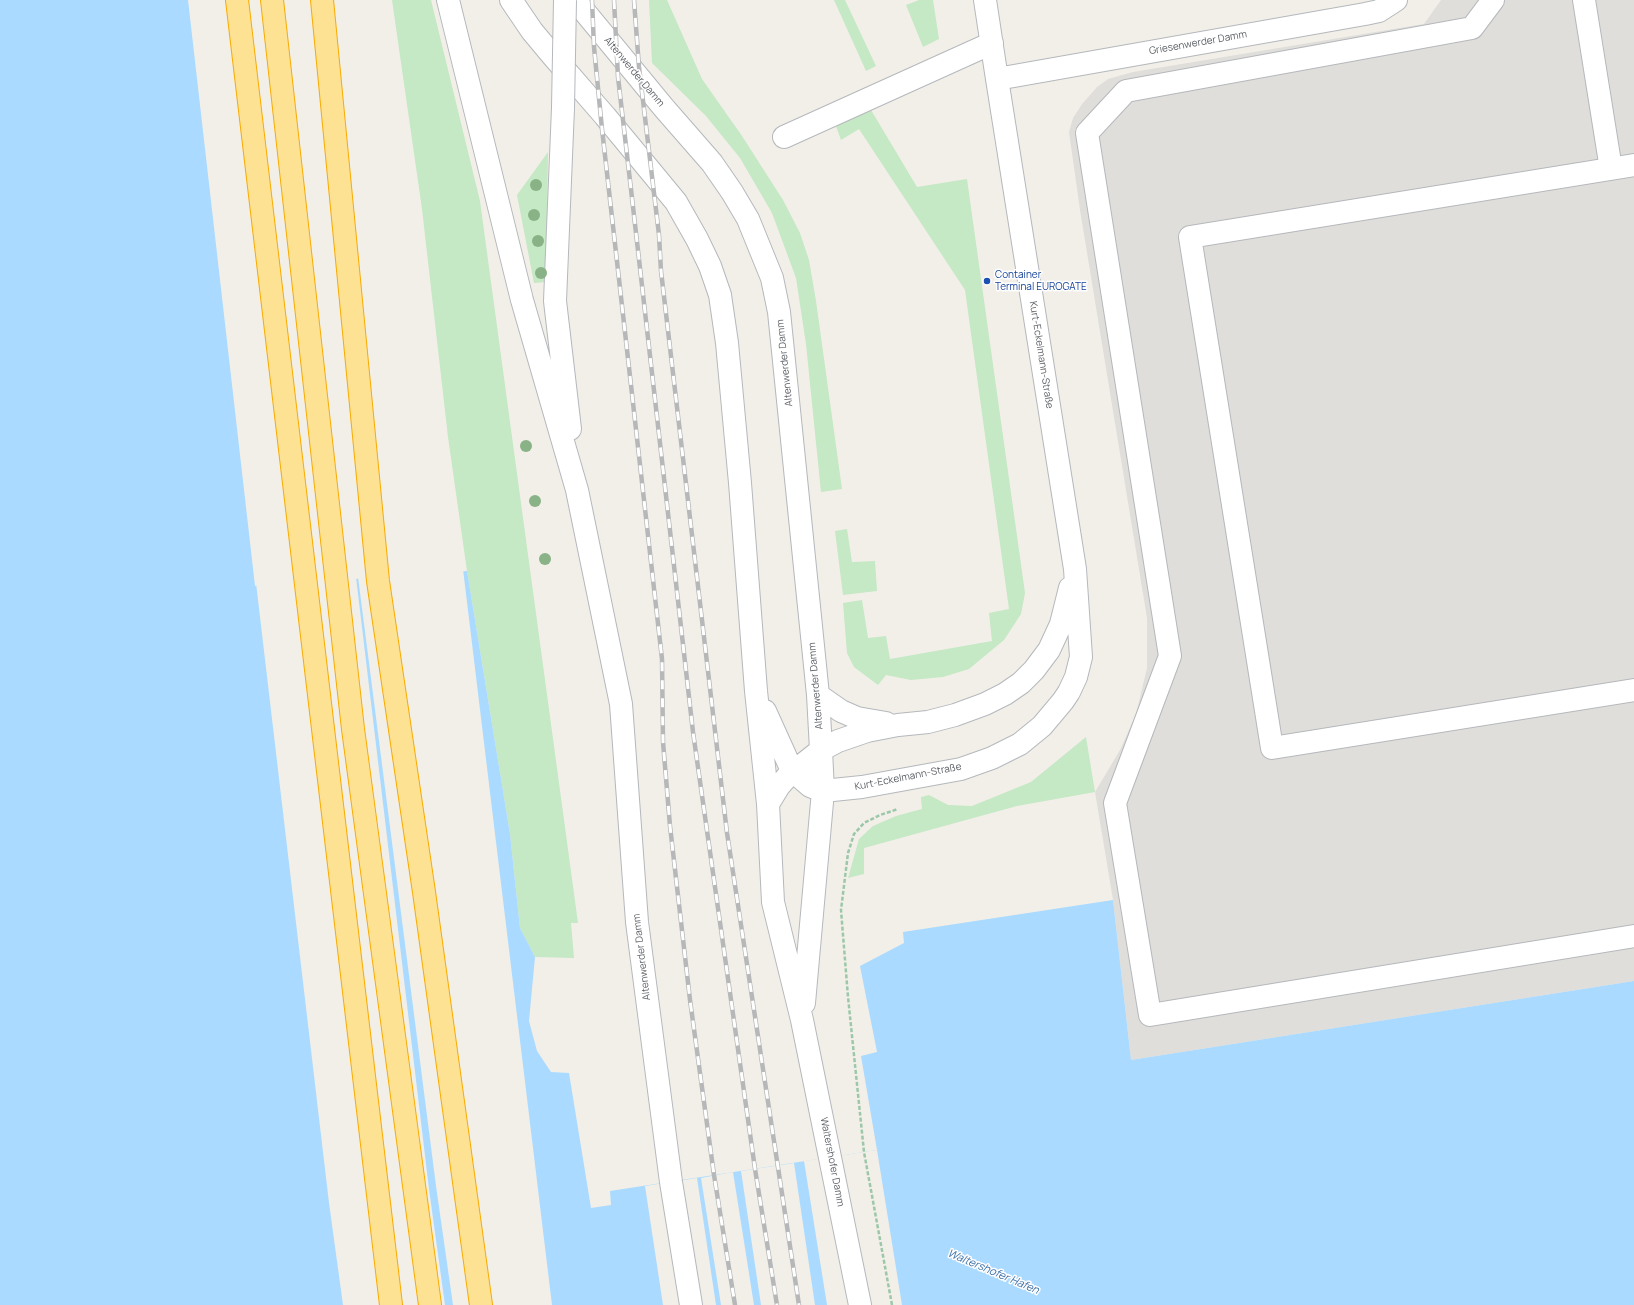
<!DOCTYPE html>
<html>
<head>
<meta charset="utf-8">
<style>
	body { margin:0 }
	canvas { display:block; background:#f1efe8 }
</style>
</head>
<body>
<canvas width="1634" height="1305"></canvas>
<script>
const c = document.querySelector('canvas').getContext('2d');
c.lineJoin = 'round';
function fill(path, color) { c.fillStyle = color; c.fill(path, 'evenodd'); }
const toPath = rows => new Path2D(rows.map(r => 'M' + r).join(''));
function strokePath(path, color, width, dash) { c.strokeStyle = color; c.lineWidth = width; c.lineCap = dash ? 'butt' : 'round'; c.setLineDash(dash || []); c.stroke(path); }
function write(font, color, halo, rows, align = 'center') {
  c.font = font + ' Manrope,sans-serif'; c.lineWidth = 3; c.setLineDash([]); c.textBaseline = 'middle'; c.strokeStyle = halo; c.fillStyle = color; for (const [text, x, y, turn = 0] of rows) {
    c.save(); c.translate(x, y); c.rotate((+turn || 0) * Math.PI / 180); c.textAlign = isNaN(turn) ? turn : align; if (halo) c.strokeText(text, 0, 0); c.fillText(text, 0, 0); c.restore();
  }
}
fill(toPath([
	[1441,0,1634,0,1634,981,1131,1060,1113,900,1095,792,1120,750,1136,714,1147,668,1147,618,1080,210,1069,132,1073,118,1082,104,1097,87,1108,79,1133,72,1424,24]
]), '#e0deda');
fill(toPath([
	[392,0,431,0,480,201,578,923,571,923,574,958,535,957,520,928,510,834,467,571,448,437,422,209],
	[649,0,667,0,702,79,742,136,783,200,800,233,809,260,816,301,842,489,821,492,806,344,796,278,772,213,740,158,706,116,652,63],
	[834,0,845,0,876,66,866,71],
	[919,0,933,0,939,39,923,47,906,5],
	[871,110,917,187,967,179,1025,593,1021,614,1004,640,969,669,943,677,911,680,886,675,878,685,854,667,847,653,843,603,862,600,868,638,886,636,890,659,992,641,989,613,1009,609,965,290,859,129,841,140,836,126],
	[548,152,546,282,534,283,517,195],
	[847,529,852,562,875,561,877,591,843,595,835,531],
	[1086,737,1095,792,1017,806,864,848,864,874,848,878,859,839,873,826,896,816,922,809,921,797,929,795,948,805,972,806,1031,782]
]), '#c5e8c5');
fill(toPath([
	[0,0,188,0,255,586,467,571,510,834,520,928,535,957,529,1021,537,1051,551,1072,569,1073,591,1208,611,1205,610,1191,877,1150,861,1056,877,1052,860,966,904,943,903,932,1113,900,1131,1060,1634,981,1634,1305,0,1305]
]), '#aadaff');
fill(toPath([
	[252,549,256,584,356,577,429,1189,445,1305,343,1305,329,1203,256,583],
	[463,569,552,1305,453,1305,436,1186,358,577],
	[877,1150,902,1305,827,1305,804,1161],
	[794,1163,815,1305,761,1305,741,1171],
	[733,1172,754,1305,721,1305,701,1178],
	[697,1178,716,1305,663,1305,645,1186]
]), '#f1efe8');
const minor = toPath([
	[448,0,522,300,577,490,621,704,637,922,671,1182,691,1305],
	[511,0,532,31,552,55,605,116,676,202,697,239,710,266,720,295,727,343,740,483,756,691,768,804,773,902,802,1020,860,1305],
	[575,0,664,108,712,163,732,192,748,219,772,278,779,312,818,695,821,750,823,791,804,1003],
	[1493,0,1472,28,1126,91,1087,133,1170,656,1115,803,1150,1015,1634,936],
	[1584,0,1611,169],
	[997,79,1365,14,1379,11,1396,0],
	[563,108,555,301,570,429],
	[784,137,992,43],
	[1634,165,1190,237,1272,748,1634,690],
	[818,695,841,711,857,718,886,723],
	[765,711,789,764,795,773,810,786,823,791,862,787,961,769,992,758,1020,744,1042,726,1063,701,1069,692,1076,677,1081,657,1075,569,997,79,985,0],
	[768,804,779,786,787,777,821,750,838,741,867,731,898,725,928,722,955,715,985,704,1005,694,1021,683,1034,670,1049,650,1061,624,1070,588]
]);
const highway = toPath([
	[237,0,391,1305],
	[272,0,353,729,430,1305],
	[322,0,378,581,424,892,481,1305]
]);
strokePath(minor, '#b5b8bc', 24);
strokePath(highway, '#f9ab00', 24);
strokePath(toPath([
	[892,1305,864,1152,848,997,841,910,848,853,854,834,864,823,880,815,898,809]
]), '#9cc7a9', 2.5, [4, 2]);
strokePath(minor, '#fff', 22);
strokePath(highway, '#fde293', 22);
const rail = toPath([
	[592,0,594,47,602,129,662,659,663,742,670,826,690,1000,714,1175,735,1305],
	[614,0,618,77,632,198,693,732,755,1169,777,1305],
	[634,0,639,67,659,235,661,271,727,833,799,1305]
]);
strokePath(rail, '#b6b7b8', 4.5);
strokePath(rail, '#fff', 3, [9]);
const minorBridge = toPath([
	[563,108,565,0]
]);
strokePath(minorBridge, '#b5b8bc', 24, []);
strokePath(minorBridge, '#fff', 22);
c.fillStyle = '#89b387';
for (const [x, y] of [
	[536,185],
	[534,215],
	[538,241],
	[541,273],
	[526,446],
	[535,501],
	[545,559]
]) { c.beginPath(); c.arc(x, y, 6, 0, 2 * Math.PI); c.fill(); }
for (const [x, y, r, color] of [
	[987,281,4,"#1a4fb4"]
]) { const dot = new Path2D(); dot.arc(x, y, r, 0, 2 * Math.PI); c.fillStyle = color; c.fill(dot); strokePath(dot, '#fff', 1.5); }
write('10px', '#5f6368', '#fff', [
	["Griesenwerder Damm",1198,43,-10],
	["Altenwerder Damm",634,72,50],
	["Kurt-Eckelmann-Straße",1041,355,81],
	["Altenwerder Damm",785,363,-96],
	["Altenwerder Damm",816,686,-95],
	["Kurt-Eckelmann-Straße",908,777,-11],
	["Altenwerder Damm",642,957,-97],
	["Waltershofer Damm",832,1162,79]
]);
write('10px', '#164399', '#fff', [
	["Container",995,275],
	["Terminal EUROGATE",995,287]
], 'left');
write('italic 11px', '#4174aa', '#fff', [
	["Waltershofer Hafen",993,1272,23]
]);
</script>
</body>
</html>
